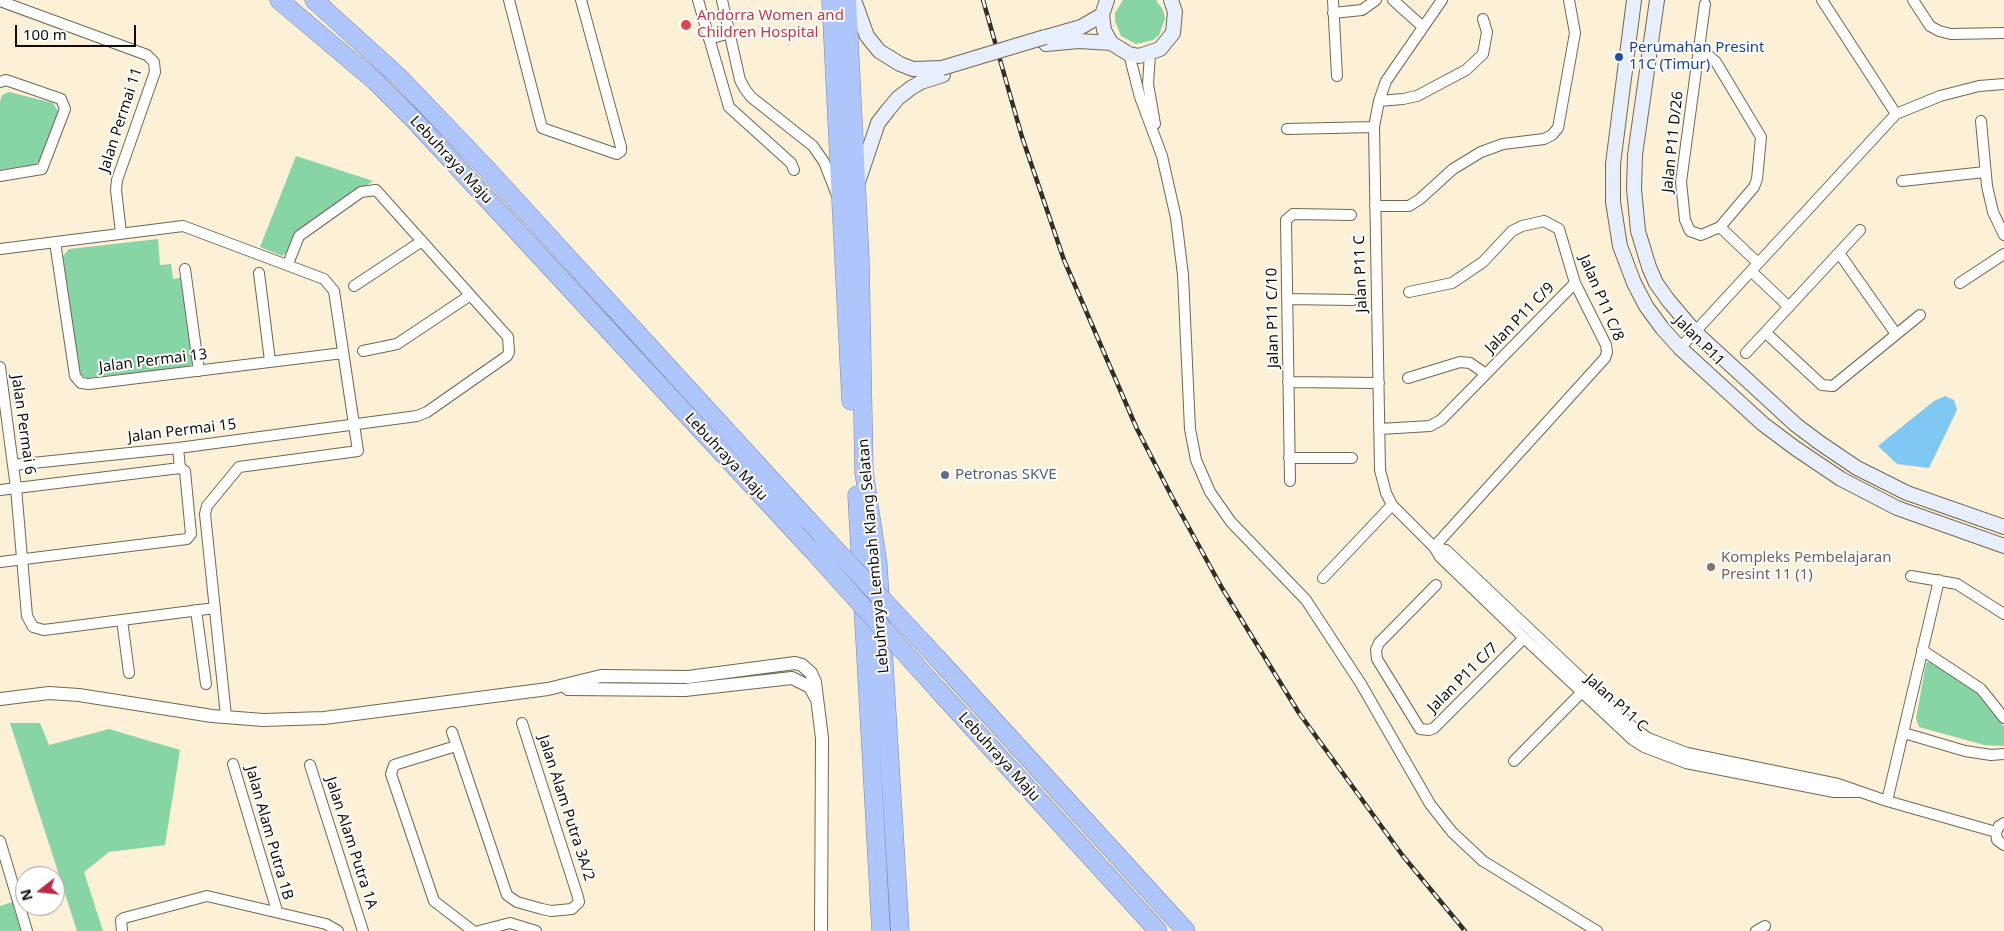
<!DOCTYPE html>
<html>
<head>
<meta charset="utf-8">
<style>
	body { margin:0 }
	#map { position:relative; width:2004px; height:931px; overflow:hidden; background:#fcf0d7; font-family:"Noto Sans",sans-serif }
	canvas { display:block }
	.north { position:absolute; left:15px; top:866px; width:50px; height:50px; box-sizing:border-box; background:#fff; border:1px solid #a09e9b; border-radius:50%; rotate:254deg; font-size:14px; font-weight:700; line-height:20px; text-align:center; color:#110d06 }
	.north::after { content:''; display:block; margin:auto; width:18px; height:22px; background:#bb2a43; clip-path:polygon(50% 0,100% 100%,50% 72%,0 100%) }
	.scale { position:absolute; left:15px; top:25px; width:121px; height:22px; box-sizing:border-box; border:2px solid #110d06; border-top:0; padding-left:6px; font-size:15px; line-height:18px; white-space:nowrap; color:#110d06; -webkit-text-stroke:4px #fff; paint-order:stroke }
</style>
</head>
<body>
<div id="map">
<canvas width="2004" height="931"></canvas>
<div class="north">N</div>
<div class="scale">100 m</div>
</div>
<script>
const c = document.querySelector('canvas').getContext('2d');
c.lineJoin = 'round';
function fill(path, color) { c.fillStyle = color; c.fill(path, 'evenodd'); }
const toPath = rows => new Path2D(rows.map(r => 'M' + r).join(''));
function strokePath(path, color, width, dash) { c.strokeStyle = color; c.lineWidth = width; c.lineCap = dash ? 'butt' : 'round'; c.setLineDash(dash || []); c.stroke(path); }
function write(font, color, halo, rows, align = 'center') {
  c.font = font + ' "Noto Sans",sans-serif'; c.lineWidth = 4; c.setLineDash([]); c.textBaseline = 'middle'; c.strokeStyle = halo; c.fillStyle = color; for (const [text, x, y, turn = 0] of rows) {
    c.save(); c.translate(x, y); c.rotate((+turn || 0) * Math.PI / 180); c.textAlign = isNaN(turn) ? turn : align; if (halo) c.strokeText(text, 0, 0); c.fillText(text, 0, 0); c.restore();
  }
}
fill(toPath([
	[1123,0,1156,0,1163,10,1165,19,1159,35,1153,40,1136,44,1121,36,1115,21,1115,13],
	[9,92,53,103,58,111,43,159,34,165,0,170,0,101,2,95],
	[296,156,373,181,293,235,288,251,282,256,260,247],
	[158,239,160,265,171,264,173,279,184,277,194,362,189,367,86,378,79,372,63,256,69,249],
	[1933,660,1980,692,2004,727,2004,746,1984,745,1919,727,1916,719,1926,663],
	[10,723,40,723,49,745,109,729,180,750,165,845,109,852,84,872,103,931,77,931],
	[12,902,21,931,0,931,0,906]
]), '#87d5a4');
fill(toPath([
	[1945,396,1954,400,1957,410,1929,468,1897,464,1878,446,1934,401]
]), '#7fc8f3');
const minor = toPath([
	[509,0,542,128,617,154,621,151,621,147,581,0],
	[698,0,729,107,791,163,794,170],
	[722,0,740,80,745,89,751,97,813,146,824,162,837,195],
	[1333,0,1337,76],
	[1393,0,1423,27],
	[1442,0,1386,81,1379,101,1374,127,1380,470,1386,493,1392,505,1434,547,1440,557,1524,638,1633,740,1644,747,1686,763,1834,792,1858,792],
	[1822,0,1896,114],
	[1913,0,1930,26,1939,31,1951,34,2004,33],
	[0,1,147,55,154,62,155,72,117,180,116,190,121,233],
	[1705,4,1681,182,1685,220,1690,231,1701,235,1720,227,1758,263],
	[1333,13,1362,10,1376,0],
	[709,39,730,33],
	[1698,53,1709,56,1716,62,1761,137,1757,179,1754,187,1720,227],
	[1129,54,1140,97,1162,156,1176,218,1183,275,1190,429,1196,460,1210,492,1231,522,1306,600,1361,684,1430,804,1452,832,1483,861,1597,931],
	[1150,54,1148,84,1155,124],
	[0,82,6,80,61,99,65,109,42,169,0,176],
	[1379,101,1403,99,1417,96,1466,70,1483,54,1487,32,1483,19],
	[1981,121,1987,186,1993,212,2004,235],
	[1287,129,1374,127],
	[1902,181,1985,172],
	[1375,206,1409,206,1420,199,1453,169,1481,152,1503,144,1544,139,1552,135,1558,128,1575,33,1569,0],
	[55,242,75,376,81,383,89,384,343,353],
	[0,249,183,226,324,279,334,291,358,451,239,467,207,506,205,514,226,716],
	[1839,253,1896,334],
	[185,269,199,371],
	[1751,271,1789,307],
	[259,273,270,361],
	[1960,283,2004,254],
	[354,286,422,241],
	[1409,292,1452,283,1483,262,1512,231,1522,226,1544,221,1559,229,1575,283,1606,345,1607,352,1605,358,1434,547],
	[1287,299,1353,300],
	[1766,333,1822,385,1833,386,1920,315],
	[1680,348,1896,114,1940,96,1979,86,2004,84],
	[363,351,397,344,469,296],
	[1746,353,1860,230],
	[0,367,16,488,27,616,33,627,44,630,215,608],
	[1408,378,1460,362,1470,363,1486,374],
	[1288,382,1379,383],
	[1380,429,1430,426,1441,420,1575,283],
	[1289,458,1352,458],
	[13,465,178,448,417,416,427,412,507,356,509,352,508,337,376,190,361,192,299,236,288,264],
	[1290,481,1286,220,1293,214,1351,215],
	[0,490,180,468,178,448],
	[1434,547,1446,550,1635,729,1648,738,1687,753,1838,784,1887,801,1996,832],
	[0,562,187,539,191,534,185,471,180,468],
	[1911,576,1957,584,2004,614],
	[1323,578,1392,505],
	[1436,585,1379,643,1376,650,1377,659,1420,729,1429,730,1434,728,1524,638],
	[196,610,206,684],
	[122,620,129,673],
	[1922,650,1981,689,2004,718],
	[452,732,507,895,517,902,542,909,551,911,572,909,579,902,578,897,522,723],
	[1904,733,1965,751,1991,755,2004,754],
	[456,746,394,765,391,774,434,901,473,931],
	[1514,761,1582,692],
	[233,764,277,911],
	[310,765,363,931],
	[1887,801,1939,580],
	[2004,823,1999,826,1996,832,1997,840,2004,845],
	[0,841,27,931],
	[122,931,121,920,124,918,207,896,326,924,338,931],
	[479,931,510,923,536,931],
	[1756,931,1765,926]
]);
const tertiary = toPath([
	[568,689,685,690,792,678,810,687,816,698],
	[0,699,49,693,79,695,212,716,263,720,324,718,548,689,601,676,688,677,795,663,802,665,811,673,815,682,822,738,821,931]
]);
const secondary = toPath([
	[854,0,867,36,879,51,900,64,913,69,942,68],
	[1107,0,1102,15,1104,30,1111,43,1129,54,1139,56,1160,49,1173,33,1175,12,1171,0],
	[1634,0,1613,164,1613,202,1620,246,1634,283,1646,306,1662,328,1680,348,1763,424,1795,448,1841,479,1897,508,2004,546],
	[1657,0,1635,155,1634,189,1638,231,1649,267,1656,283,1668,300,1696,333,1796,425,1820,443,1857,468,1907,493,2004,527],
	[1046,37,1081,27,1102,15],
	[1046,44,1079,41,1111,43],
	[857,185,878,123,888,110,898,98,911,88,921,82,943,75]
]);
const motorway = toPath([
	[279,0,375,81,413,119,812,550],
	[314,0,399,77,486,168,809,521],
	[831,0,851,401],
	[847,0,860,260,864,472,878,565,900,931],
	[857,495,881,931],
	[938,659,1186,931],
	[939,691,1158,931]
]);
strokePath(minor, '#716651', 12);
strokePath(tertiary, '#716651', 14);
strokePath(secondary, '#716651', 16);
strokePath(motorway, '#7885a7', 19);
strokePath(minor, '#fff', 10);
strokePath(tertiary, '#fff', 12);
strokePath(secondary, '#e7eefe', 14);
strokePath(motorway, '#afc6fd', 18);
const rail = toPath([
	[983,0,1022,137,1064,260,1137,429,1172,497,1222,588,1299,713,1403,856,1465,931]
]);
strokePath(rail, '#332e25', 4.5);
strokePath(rail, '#fff', 2.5, [8]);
const secondaryBridge = toPath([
	[942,68,1045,37]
]);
const motorwayBridge = toPath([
	[809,521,938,659],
	[812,550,939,691]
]);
strokePath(secondaryBridge, '#716651', 16, []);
strokePath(motorwayBridge, '#7885a7', 19, []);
strokePath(secondaryBridge, '#e7eefe', 14);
strokePath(motorwayBridge, '#afc6fd', 18);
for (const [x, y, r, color] of [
	[686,25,6,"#e0444e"],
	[1619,57,5,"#1a4fb4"],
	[945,475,5,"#5c6f8a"],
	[1711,567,5,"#8d6e63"]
]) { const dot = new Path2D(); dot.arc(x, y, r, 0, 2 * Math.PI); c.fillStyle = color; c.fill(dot); strokePath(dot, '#fff', 2); }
write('15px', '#be3a42', '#fff', [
	["Andorra Women and",697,16],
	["Children Hospital",697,33]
], 'left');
write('15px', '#164399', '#fff', [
	["Perumahan Presint",1629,48],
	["11C (Timur)",1629,65]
], 'left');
write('15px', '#110d06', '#fff', [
	["Jalan Permai 11",121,120,-72],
	["Jalan P11 D/26",1673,142,-84],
	["Lebuhraya Maju",451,160,47],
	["Jalan P11 C",1361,274,-92],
	["Jalan P11 C/8",1601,298,67],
	["Jalan P11 C/10",1273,318,-91],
	["Jalan P11 C/9",1520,318,-46],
	["Jalan P11",1699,341,45],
	["Jalan Permai 13",153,361,-7],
	["Jalan Permai 6",23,425,82],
	["Jalan Permai 15",182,431,-7],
	["Lebuhraya Maju",726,457,47],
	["Lebuhraya Lembah Klang Selatan",874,556,-95],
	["Jalan P11 C/7",1463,678,-45],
	["Jalan P11 C",1616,703,42],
	["Lebuhraya Maju",999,757,48],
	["Jalan Alam Putra 3A/2",566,808,72],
	["Jalan Alam Putra 1B",269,833,74],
	["Jalan Alam Putra 1A",351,843,72]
]);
write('15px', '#4e5e75', '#fff', [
	["Petronas SKVE",955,475]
], 'left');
write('15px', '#785e54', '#fff', [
	["Kompleks Pembelajaran",1721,558],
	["Presint 11 (1)",1721,575]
], 'left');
</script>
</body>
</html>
